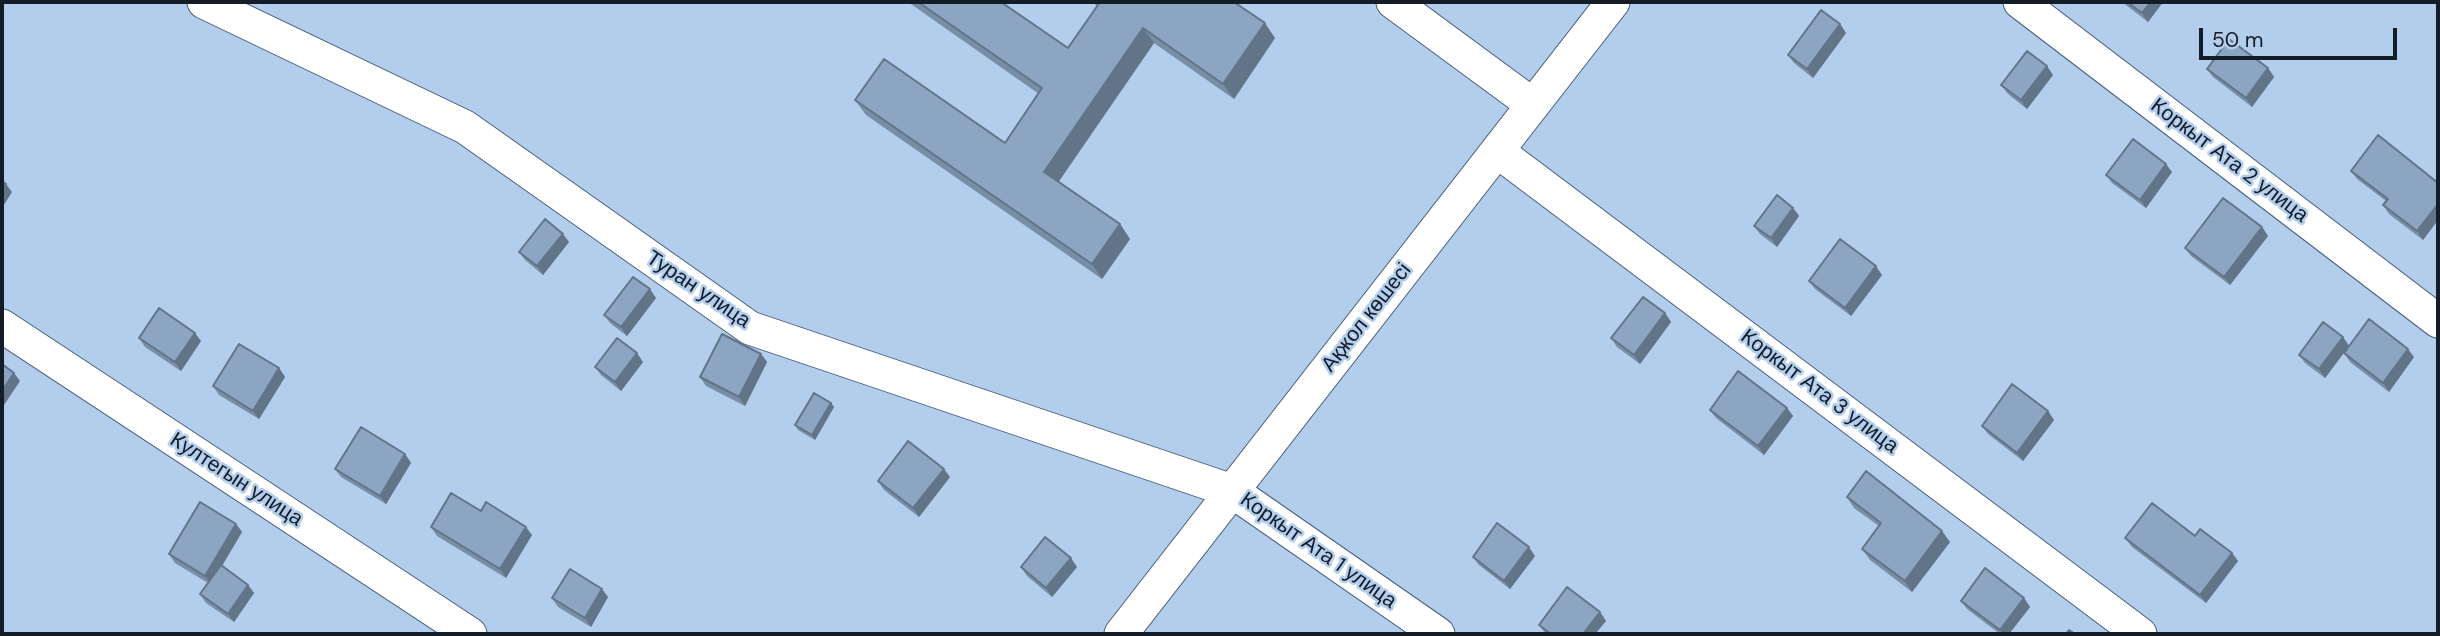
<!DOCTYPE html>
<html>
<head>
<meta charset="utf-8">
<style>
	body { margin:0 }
	#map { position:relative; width:2440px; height:636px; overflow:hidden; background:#b3cdec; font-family:"DM Sans",sans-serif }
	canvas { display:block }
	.frame { position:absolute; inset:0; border:4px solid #131c27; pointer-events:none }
	.scale { position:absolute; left:2199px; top:28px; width:198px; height:32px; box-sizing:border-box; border:4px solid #131c27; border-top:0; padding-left:9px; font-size:21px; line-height:24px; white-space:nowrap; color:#131c27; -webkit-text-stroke:5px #b3cdec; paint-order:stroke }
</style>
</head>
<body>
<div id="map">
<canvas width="2440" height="636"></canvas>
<div class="frame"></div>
<div class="scale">50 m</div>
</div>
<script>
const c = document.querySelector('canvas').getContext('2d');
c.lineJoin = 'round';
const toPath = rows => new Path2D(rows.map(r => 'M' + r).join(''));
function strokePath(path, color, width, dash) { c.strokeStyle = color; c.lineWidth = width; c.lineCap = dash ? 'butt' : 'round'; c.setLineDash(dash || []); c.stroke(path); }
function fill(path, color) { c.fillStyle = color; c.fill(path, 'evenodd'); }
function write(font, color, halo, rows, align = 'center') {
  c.font = font + ' "DM Sans",sans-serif'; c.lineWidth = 5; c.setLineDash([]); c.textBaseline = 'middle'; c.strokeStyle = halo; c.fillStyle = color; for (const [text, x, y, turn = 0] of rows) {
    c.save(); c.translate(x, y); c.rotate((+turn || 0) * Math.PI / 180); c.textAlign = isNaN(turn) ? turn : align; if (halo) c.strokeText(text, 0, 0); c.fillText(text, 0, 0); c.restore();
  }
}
const minor = toPath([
	[204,2,465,127,750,328,1232,491,1438,634],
	[1393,2,1533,105],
	[2020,2,2438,321],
	[1497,151,2140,634],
	[2,326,470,634],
	[1121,634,1613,2]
]);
strokePath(minor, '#485f79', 35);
strokePath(minor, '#fff', 33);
fill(toPath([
	[908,2,1001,2,1068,48,1097,6,1092,2,1234,2,1275,38,1234,99,1154,43,1059,181,1120,224,1130,239,1102,279,866,115,855,100,1005,143,1039,94],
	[2122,2,2163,2,2148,22],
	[1840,24,1846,33,1813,78,1794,63,1788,55],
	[2268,68,2274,77,2252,107,2213,77,2207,69],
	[2053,75,2027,109,2008,94,2001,85],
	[2351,171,2438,183,2438,220,2423,240,2389,214,2383,205,2386,201,2357,179],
	[2172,172,2146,208,2112,183,2106,175],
	[1793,208,1799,216,1777,247,1760,234,1754,226],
	[2262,227,2268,236,2230,285,2191,256,2185,248],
	[569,242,543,275,525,260,519,252],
	[1882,275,1851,316,1815,289,1809,281],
	[656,298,627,336,610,323,604,315],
	[1665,313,1671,322,1640,364,1617,347,1611,338],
	[2343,337,2349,346,2325,378,2305,363,2299,355],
	[139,338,201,341,181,371,145,347],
	[2344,353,2414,357,2389,392,2350,362],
	[761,354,767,362,745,406,706,386,700,377],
	[643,362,621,391,601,375,595,367],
	[279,368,285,377,259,419,219,395,213,386],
	[831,403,834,407,815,440,798,430,795,425],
	[1787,408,1793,416,1764,455,1716,418,1710,410],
	[2048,411,2054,420,2023,461,1988,434,1982,426],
	[405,454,411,463,386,504,341,477,335,469],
	[950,477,919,517,884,490,878,481],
	[1847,497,1950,542,1912,592,1870,560,1862,549,1879,526,1854,508],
	[481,511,532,535,506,578,437,536,431,527],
	[236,524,242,532,222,566,248,585,254,593,234,622,206,603,200,594,208,583,175,563,169,554],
	[2195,536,2232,553,2238,561,2206,603,2132,547,2125,538],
	[1535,556,1510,589,1479,565,1473,557],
	[1021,567,1077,567,1052,597,1027,576],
	[608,597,591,627,558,607,552,598],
	[2024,598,2030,607,2009,634,2000,634,1967,609,1961,601],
	[1600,612,1606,621,1595,634,1546,634,1539,625]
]), '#788ea7');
fill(toPath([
	[2151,2,2163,2,2148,22,2142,13],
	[1265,23,1275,38,1234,99,1223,84],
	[1840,24,1846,33,1813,78,1807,69],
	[1143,28,1154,43,1055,187,1044,172],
	[2047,66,2053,75,2027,109,2021,100],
	[2268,68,2274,77,2252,107,2246,98],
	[2166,164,2172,172,2146,208,2140,200],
	[6,184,12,192,2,208,2,190],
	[2438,204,2438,220,2423,240,2417,231],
	[1793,208,1799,216,1777,247,1771,238],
	[1120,224,1130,239,1102,279,1092,264],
	[2262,227,2268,236,2230,285,2224,277],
	[563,234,569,242,543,275,537,266],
	[1876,266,1882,275,1851,316,1845,308],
	[650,289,656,298,627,336,621,327],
	[1665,313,1671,322,1640,364,1634,355],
	[195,333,201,341,181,371,175,362],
	[2343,337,2349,346,2325,378,2319,369],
	[2408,349,2414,357,2389,392,2383,383],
	[637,353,643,362,621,391,615,382],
	[761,354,767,362,745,406,739,397],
	[279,368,285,377,259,419,253,411],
	[14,373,20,381,2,408,2,391],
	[831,403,834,407,815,440,812,435],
	[1787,408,1793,416,1764,455,1758,446],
	[2048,411,2054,420,2023,461,2017,453],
	[405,454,411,463,386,504,380,496],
	[944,469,950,477,919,517,913,508],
	[236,524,242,532,211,584,205,576],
	[526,527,532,535,506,578,500,569],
	[1942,531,1950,542,1912,592,1905,581],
	[1529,547,1535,556,1510,589,1504,581],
	[2232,553,2238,561,2206,603,2200,595],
	[1071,558,1077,567,1052,597,1046,588],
	[248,585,254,593,234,622,228,614],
	[602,589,608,597,591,627,585,618],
	[2024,598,2030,607,2009,634,2003,634,2000,630],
	[1600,612,1606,621,1595,634,1583,634]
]), '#627488');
const building = toPath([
	[918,2,1001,2,1068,48,1100,2,1234,2,1265,23,1223,84,1143,28,1044,172,1120,224,1092,264,855,100,884,59,1005,143,1042,88,918,2],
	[2127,2,2151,2,2142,13,2127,2],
	[1821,10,1840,24,1807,69,1788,55,1821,10],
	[2229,39,2268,68,2246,98,2207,69,2229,39],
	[2027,51,2047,66,2021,100,2001,85,2027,51],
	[2378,135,2438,183,2438,204,2417,231,2383,205,2388,199,2351,171,2378,135],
	[2133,139,2166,164,2140,200,2106,175,2133,139],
	[2,181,6,184,2,190,2,181],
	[1777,195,1793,208,1771,238,1754,226,1777,195],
	[2223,198,2262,227,2224,277,2185,248,2223,198],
	[545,219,563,234,537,266,519,252,545,219],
	[1840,239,1876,266,1845,308,1809,281,1840,239],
	[633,277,650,289,621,327,604,315,633,277],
	[1643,297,1665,313,1634,355,1611,338,1643,297],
	[159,308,195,333,175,362,139,338,159,308],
	[2369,319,2408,349,2383,383,2344,353,2369,319],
	[2323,322,2343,337,2319,369,2299,355,2323,322],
	[722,334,761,354,739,397,700,377,722,334],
	[617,338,637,353,615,382,595,367,617,338],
	[239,344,279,368,253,411,213,386,239,344],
	[2,364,14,373,2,391,2,364],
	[1738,371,1787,408,1758,446,1710,410,1738,371],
	[2012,384,2048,411,2017,453,1982,426,2012,384],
	[814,393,831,403,812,435,795,425,814,393],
	[361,427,405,454,380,496,335,469,361,427],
	[908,441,944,469,913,508,878,481,908,441],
	[1866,471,1942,531,1905,581,1862,549,1881,523,1847,497,1866,471],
	[451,493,481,511,486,502,526,527,500,569,431,527,451,493],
	[200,502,236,524,205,576,169,554,200,502],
	[2152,503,2195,536,2200,529,2232,553,2200,595,2125,538,2152,503],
	[1497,523,1529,547,1504,581,1473,557,1497,523],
	[1045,537,1071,558,1046,588,1021,567,1045,537],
	[221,565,248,585,228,614,200,594,221,565],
	[1985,568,2024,598,2000,630,1961,601,1985,568],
	[570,569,602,589,585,618,552,598,570,569],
	[1567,587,1600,612,1583,634,1551,634,1539,625,1567,587],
	[2069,630,2075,634,2066,634,2069,630]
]);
fill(building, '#8ca5c2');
strokePath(building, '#627488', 2);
write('21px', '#131c27', '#b3cdec', [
	["Коркыт Ата 2 улица",2229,161,37],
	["Туран улица",698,290,34],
	["Ақжол көшесі",1367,318,-52],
	["Коркыт Ата 3 улица",1819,392,37],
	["Култегын улица",236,480,33],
	["Коркыт Ата 1 улица",1318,551,35]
]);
</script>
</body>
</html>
